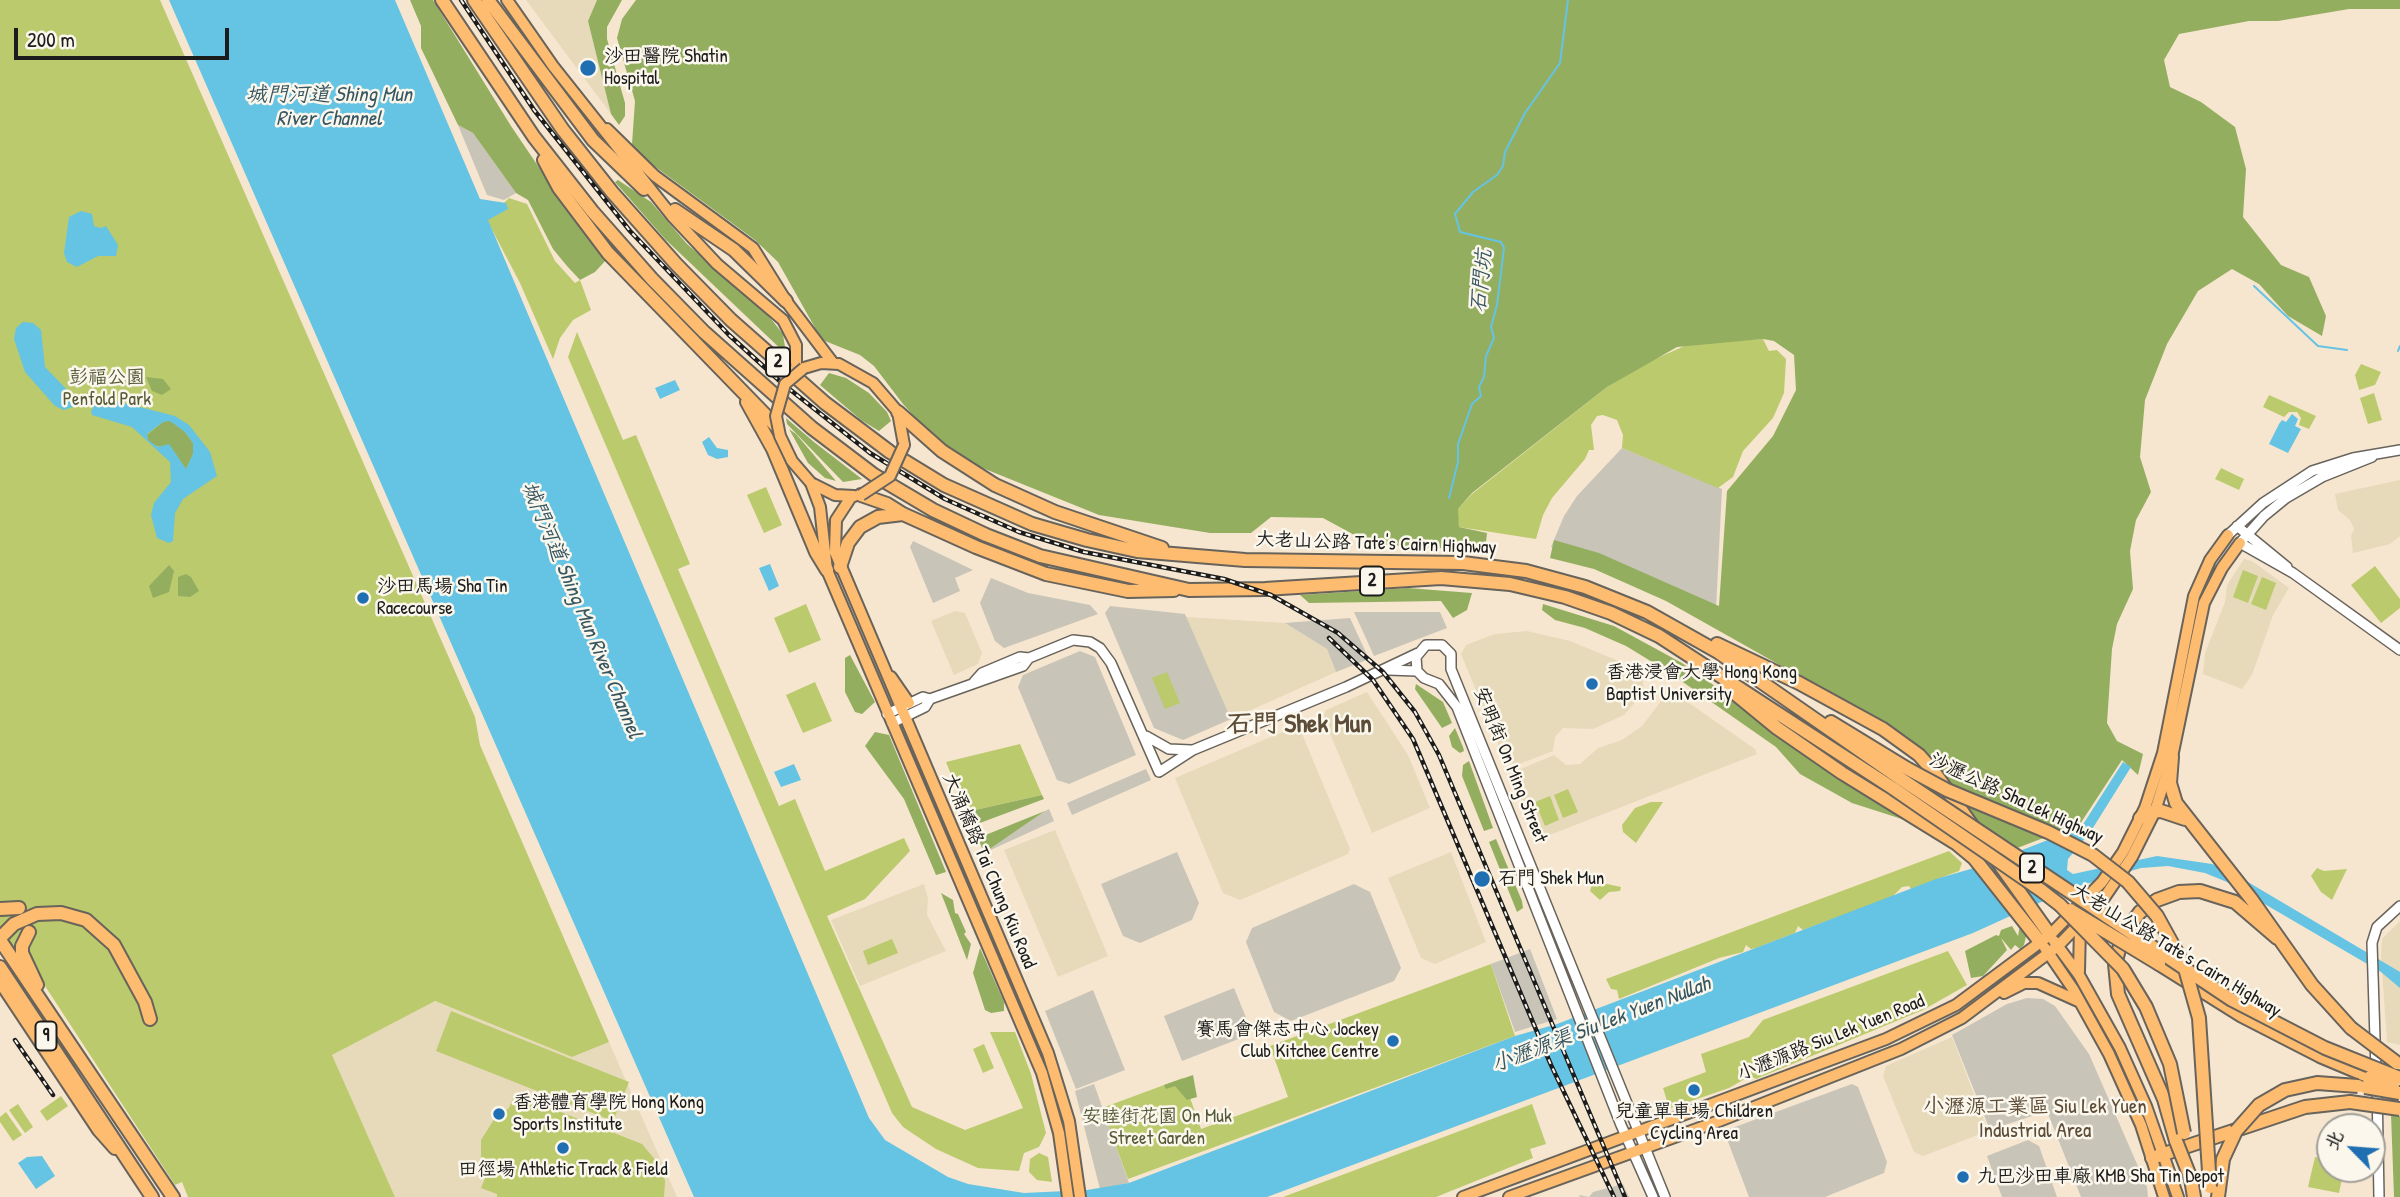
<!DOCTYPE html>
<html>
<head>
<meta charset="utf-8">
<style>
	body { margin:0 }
	#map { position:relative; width:2400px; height:1197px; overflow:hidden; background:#f6e6cf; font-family:"Patrick Hand","LXGW WenKai TC",sans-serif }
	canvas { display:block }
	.north { position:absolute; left:2316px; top:1113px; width:70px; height:70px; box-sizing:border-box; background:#fbf7ec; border:2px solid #a29f99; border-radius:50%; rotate:295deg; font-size:19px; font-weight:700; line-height:28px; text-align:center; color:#1c1c1c }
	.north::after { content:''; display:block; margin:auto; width:24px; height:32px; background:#1f6fb2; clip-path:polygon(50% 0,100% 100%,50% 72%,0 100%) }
	.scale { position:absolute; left:14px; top:28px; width:215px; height:32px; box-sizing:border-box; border:4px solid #1c1c1c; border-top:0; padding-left:9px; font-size:21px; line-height:24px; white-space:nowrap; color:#1c1c1c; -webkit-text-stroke:5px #fbf7ec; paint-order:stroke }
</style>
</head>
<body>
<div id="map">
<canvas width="2400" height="1197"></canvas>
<div class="north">北</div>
<div class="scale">200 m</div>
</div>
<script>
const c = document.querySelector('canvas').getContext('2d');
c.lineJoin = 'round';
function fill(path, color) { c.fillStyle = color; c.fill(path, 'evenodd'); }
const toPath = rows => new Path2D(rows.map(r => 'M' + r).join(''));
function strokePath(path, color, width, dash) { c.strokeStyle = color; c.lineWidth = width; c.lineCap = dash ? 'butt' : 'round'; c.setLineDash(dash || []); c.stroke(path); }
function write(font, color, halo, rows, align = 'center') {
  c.font = font + ' "Patrick Hand","LXGW WenKai TC",sans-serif'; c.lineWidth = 5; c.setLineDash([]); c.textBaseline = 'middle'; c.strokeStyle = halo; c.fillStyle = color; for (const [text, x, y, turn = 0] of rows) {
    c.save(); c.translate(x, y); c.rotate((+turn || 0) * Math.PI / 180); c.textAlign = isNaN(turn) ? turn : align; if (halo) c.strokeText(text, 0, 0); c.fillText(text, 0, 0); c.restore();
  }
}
fill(toPath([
	[526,0,597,0,588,21,611,114],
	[2400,480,2400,536,2390,544,2353,553,2351,536,2354,529,2350,520,2338,510,2335,494],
	[2244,559,2252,561,2289,588,2273,615,2252,675,2242,689,2203,674,2205,653,2225,602,2227,585],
	[955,611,965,613,982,653,978,664,954,675,931,621],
	[1186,617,1285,623,1327,649,1336,672,1231,719],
	[1527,631,1570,641,1621,662,1642,676,1644,692,1624,715,1593,729,1563,728,1555,737,1553,751,1514,766,1513,763,1507,765,1461,654,1466,645,1495,634],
	[1367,692,1408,755,1430,808,1372,833,1323,717,1326,710],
	[1679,696,1755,749,1757,754,1537,840,1518,791,1523,789,1516,771,1554,755,1566,765,1580,764,1598,748,1622,740,1642,726,1662,700,1671,701],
	[1294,727,1300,729,1350,849,1348,854,1240,900,1223,893,1175,778],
	[1055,830,1108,956,1058,977,1004,850],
	[1451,852,1486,942,1435,964,1421,958,1388,878],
	[924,884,928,898,927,915,946,951,860,986,831,920],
	[2400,921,2400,1045,2387,1042,2381,956,2382,939],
	[434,1001,572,1057,609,1042,677,1197,395,1197,332,1055],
	[1952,1037,1988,1131,1923,1156,1914,1152,1883,1076,1886,1066]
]), '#e6daba');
fill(toPath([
	[458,125,473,133,516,193,504,200,487,195],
	[1622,448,1722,489,1716,609,1551,547,1564,516,1577,496],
	[913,541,973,570,955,578,960,591,933,603,910,547],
	[991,578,1028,593,1090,605,1098,614,1004,648,995,641,980,603],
	[1110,606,1185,614,1231,719,1183,740,1154,728,1105,613],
	[1354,612,1440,612,1447,628,1374,656],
	[1350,618,1369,659,1336,672,1327,649,1285,623],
	[1080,651,1095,657,1136,755,1069,784,1057,780,1018,687,1023,675],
	[1146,769,1151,780,1072,815,1067,803],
	[1049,809,1054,821,984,853,1045,811],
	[1177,852,1199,903,1192,920,1140,943,1123,936,1101,884],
	[1354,884,1370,892,1401,968,1394,981,1291,1021,1274,1012,1246,942,1252,928],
	[1530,949,1557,1019,1515,1032,1491,964],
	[1234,988,1249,1025,1241,1038,1182,1061,1164,1016],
	[1093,990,1125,1070,1076,1089,1045,1011],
	[2027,998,2043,999,2055,1006,2089,1054,2147,1187,2148,1197,2081,1197,2047,1111,1990,1130,1952,1035,2007,1004],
	[1094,1084,1129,1183,1100,1189,1075,1091],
	[1852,1084,1858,1087,1887,1162,1884,1173,1825,1197,1749,1197,1724,1131],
	[2028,1140,2039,1146,2057,1197,2002,1197,1987,1156],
	[1623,1184,1629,1197,1580,1197,1579,1195,1589,1197,1593,1192]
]), '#c8c4b8');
fill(toPath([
	[0,0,160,0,475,717,480,745,609,1042,572,1057,435,1001,332,1055,395,1197,188,1197,182,1182,175,1185,30,963,24,965,0,930],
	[509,198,527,204,555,261,575,283,580,280,591,310,573,320,560,338,553,359,520,283,487,220],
	[577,332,623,440,636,435,690,564,678,569,779,806,795,799,825,871,904,838,910,851,865,899,827,916,912,1107,965,1130,1023,1108,990,1032,1015,1032,1031,1074,1046,1133,1039,1147,1024,1153,1019,1171,978,1168,936,1149,903,1127,892,1113,568,357],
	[1763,339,1769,351,1777,350,1786,359,1784,393,1773,418,1743,451,1733,477,1718,488,1622,448,1623,435,1617,420,1603,415,1597,416,1591,425,1594,450,1589,450,1585,459,1552,498,1543,515,1536,539,1459,527,1457,510,1472,494,1607,387,1644,364,1689,344],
	[2361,364,2381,372,2375,385,2359,390,2355,375],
	[2374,393,2382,420,2368,424,2360,398],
	[2269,395,2316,416,2309,429,2299,425,2301,418,2297,412,2289,412,2284,417,2263,407],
	[2221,468,2244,479,2239,490,2215,479],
	[766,487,782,525,764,533,747,495],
	[2375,566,2400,599,2400,608,2381,623,2351,585],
	[2243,570,2258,576,2248,603,2233,597],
	[2262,577,2276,583,2266,610,2251,604],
	[806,604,821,640,789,653,774,618],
	[1167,672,1180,703,1165,709,1152,678],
	[815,682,832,721,803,733,786,695],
	[1020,744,1042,795,966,812,946,762],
	[1568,789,1578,812,1563,818,1554,795],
	[1550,796,1559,820,1545,826,1535,802],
	[1651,802,1663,802,1636,843,1623,832,1622,825,1635,808],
	[1949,851,1962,863,1959,871,1911,889,1909,886,1902,887,1892,897,1803,930,1798,926,1795,933,1756,948,1751,949,1746,945,1743,952,1719,958,1619,999,1617,990,1611,989,1606,979],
	[2317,868,2324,871,2347,869,2332,900,2321,892,2311,876],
	[1593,881,1621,887,1620,891,1609,892,1600,900,1590,891],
	[892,939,898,953,868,965,863,951],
	[1948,951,1967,985,1923,1010,1756,1079,1750,1076,1729,1088,1671,1108,1668,1104,1663,1088,1706,1072,1701,1054,1749,1037,1763,1020],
	[1491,964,1515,1036,1128,1179,1102,1108,1183,1078,1201,1129,1280,1100,1288,1097,1270,1046],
	[451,1011,629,1082,613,1121,436,1051],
	[984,1044,994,1068,983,1073,973,1049],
	[515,1094,642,1144,661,1167,665,1181,664,1197,497,1197,497,1194,481,1188,486,1176,481,1165,481,1140,495,1118,509,1108],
	[61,1096,68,1106,47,1121,40,1111],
	[18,1104,33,1127,25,1133,9,1110],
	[1532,1104,1546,1144,1530,1149,1533,1158,1436,1197,1283,1197],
	[6,1112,22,1135,13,1141,0,1122,0,1117],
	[1039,1153,1048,1157,1052,1182,1037,1180,1029,1172,1030,1159],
	[2315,1157,2330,1160,2330,1169,2344,1169,2339,1193,2308,1187]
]), '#bbca6c');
fill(toPath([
	[410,0,433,0,511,126,563,203,607,259,595,272,580,280,567,266,553,249,528,200,516,193,473,133,458,125,421,48,421,26],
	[597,0,622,0,607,27,607,39,625,103,625,116,619,125,611,114,588,21],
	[636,0,2400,0,2400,9,2349,9,2278,21,2249,21,2179,34,2164,60,2170,87,2201,102,2235,127,2246,169,2243,217,2281,265,2309,277,2326,316,2322,336,2288,316,2259,284,2232,269,2198,291,2167,344,2145,400,2140,457,2151,492,2136,520,2130,551,2133,589,2117,624,2112,649,2107,723,2117,741,2143,754,2138,775,2122,760,2080,824,1999,855,1952,784,1927,754,1906,736,1666,601,1594,569,1550,558,1554,540,1599,553,1719,606,1727,491,1773,436,1796,390,1794,355,1774,341,1763,339,1677,347,1607,387,1472,493,1458,509,1459,527,1487,533,1485,551,1371,544,1323,518,1271,517,1251,533,1210,533,1099,515,980,467,932,436,903,404,874,366,860,355,825,341,818,333,778,262,755,240,646,160,632,144,635,101,617,38,622,19],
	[618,180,651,202,687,244,763,309,783,334,786,354,665,239,615,182],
	[829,373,846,378,869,393,887,412,891,421,879,431,861,420,820,385],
	[146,377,163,379,171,389,162,395,152,391],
	[786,418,814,442,862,479,843,482,787,424],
	[170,420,185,432,193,443,193,454,186,469,172,449,153,445,148,440,147,435,163,422],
	[789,429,796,434,836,481,825,478,808,463],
	[169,565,174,571,169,592,153,598,149,586],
	[186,574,191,577,199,591,190,597,178,596,178,577],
	[1408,588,1472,593,1467,610,1453,618,1441,601,1309,603,1300,595],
	[1543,604,1614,626,1682,663,1908,821,1852,803,1800,774,1776,747,1667,671,1626,646,1585,628,1555,620,1542,610],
	[850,655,875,702,862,714,855,712,845,692,845,658],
	[1416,684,1443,702,1452,723,1442,728,1415,689],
	[1455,728,1463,747,1464,751,1460,753,1452,747,1449,736],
	[875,732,889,735,946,872,936,875,904,799,865,746],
	[1469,761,1493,828,1484,831,1462,776,1463,765],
	[1042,795,1044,799,972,826,966,812],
	[1045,811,984,853,978,838],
	[1496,839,1522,901,1523,908,1517,912,1489,842],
	[941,893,953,900,955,913,958,914,966,932,964,934,971,944,967,960],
	[2020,925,2027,932,2024,945,2020,949,2015,945,2011,950,2001,938,2007,950,1983,976,1971,978,1965,951,1996,935,1999,936,2001,930,2012,926,2018,936],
	[980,948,1004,1002,1004,1011,991,1013,985,1010,973,973],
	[1193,1075,1197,1097,1187,1100,1175,1086,1166,1089,1164,1085],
	[2391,1114,2400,1116,2400,1197,2394,1197]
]), '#94ae60');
fill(toPath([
	[169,0,395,0,480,199,506,203,508,209,488,220,869,1118,885,1140,948,1177,968,1184,1024,1193,1087,1190,1129,1183,1515,1036,1557,1024,1936,879,1981,866,2071,831,2082,826,2123,762,2131,767,2091,831,2068,859,2067,870,2073,874,2157,856,2212,864,2231,872,2400,972,2400,988,2381,972,2227,882,2205,873,2168,866,2141,868,2072,888,1973,933,1267,1197,694,1197],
	[81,211,92,214,94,226,101,228,106,226,118,245,116,256,98,256,77,267,67,262,64,253,69,217],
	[23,322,33,323,41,330,45,367,75,398,73,407,64,410,55,406,25,372,14,339,16,328],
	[675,380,680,390,660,399,655,388],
	[97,401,120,402,175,416,189,425,210,452,217,476,183,499,175,513,173,541,169,543,157,538,151,515,154,503,171,482,170,462,132,427,92,415,91,411],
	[170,421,185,432,193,443,193,454,186,469,169,444,158,447,148,440,147,434,163,422],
	[2292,414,2298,419,2295,426,2301,429,2288,453,2269,444,2279,424,2282,420,2286,422],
	[709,437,717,448,728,450,728,457,717,459,708,455,702,442],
	[770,564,779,586,769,591,759,568],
	[794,764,801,780,781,787,774,772],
	[42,1156,55,1176,36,1189,18,1163,27,1157]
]), '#65c3e3');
strokePath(toPath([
	[2254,286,2318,346,2347,350],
	[2398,351,2400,346],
	[1449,498,1458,462,1458,444,1472,404,1481,396,1479,387,1484,377,1486,356,1494,338,1491,327,1497,305,1504,248,1501,242,1460,232,1455,214,1473,192,1497,175,1503,166,1505,152,1525,113,1560,63,1568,0]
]), '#65c3e3', 2);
const minor = toPath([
	[2372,457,2322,477,2286,498,2264,516,2240,543,2293,573,2400,650],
	[2237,526,2287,567],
	[2228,535,2263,503,2312,471,2353,458,2400,450],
	[1388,670,1417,671],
	[974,682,982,673,1020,657,1029,658,1073,640,1090,642,1100,648,1111,663,1159,772,1193,750,1346,687,1418,653],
	[887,714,923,697,930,699],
	[892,723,925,707,930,699,1023,666,1029,658],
	[1146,736,1169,749,1191,750],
	[2376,1071,2372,943,2377,927,2400,906],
	[2377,1085,2379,1197],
	[1653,1197,1621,1125,1457,707,1439,684,1424,678,1417,671,1416,657,1426,645,1442,645,1451,654,1451,669,1665,1197]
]);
const major = toPath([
	[507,0,553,66,672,216,717,264,783,320,796,345,796,363],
	[607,129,655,176,753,248,786,301,833,363],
	[804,368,821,363,839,364,873,383,898,412,904,445],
	[811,483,820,507,827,570,1042,1073,1059,1133,1068,1197],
	[811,483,835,495,854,496],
	[851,497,836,520,835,552,1048,1053,1069,1121,1080,1197],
	[891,677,909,703],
	[2054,941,2079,975,2120,1048,2146,1106,2178,1197],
	[2045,948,2073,989,2109,1054,2141,1125,2164,1197],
	[2079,972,2080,926],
	[2004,993,2024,983,2038,983,2078,1001],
	[1463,1197,1886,1039,1956,1005,2050,935,2102,882,2123,852,2145,808,2163,753,2194,596,2210,560,2228,535],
	[1509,1197,1719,1121,1901,1049,1962,1018,2058,946,2104,898,2132,857,2155,811,2172,757,2204,603,2222,568,2240,543]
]);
const highway = toPath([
	[442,0,534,137,592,211,652,279,704,332,812,428,874,475,933,510,986,535,1040,556,1189,590,1265,589,1441,578,1510,584,1565,597,1611,613,1659,636,1894,789],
	[474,0,563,130,612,192,676,264,731,320,825,403,890,452,944,485,1032,524,1087,540,1137,551,1245,560,1463,563,1526,571,1585,587,1647,612,1718,652,1901,779],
	[488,0,593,140,644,189],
	[544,160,559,188,608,253,777,427],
	[675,210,734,250,786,301],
	[747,402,773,449,816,552,827,570],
	[898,412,942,451,995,485,1055,512,1162,548],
	[861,495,887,504,903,514,976,547,1046,574,1128,591,1174,590],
	[840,567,848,543,860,527,878,517,903,514],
	[1717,644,1799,683,1883,729,1919,755,1934,772,2050,935],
	[1727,687,1777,728,1842,773,1957,844,1974,858,2041,943],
	[1831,722,1908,769],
	[2172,757,2170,783,2176,803,2252,900,2312,985,2351,1028],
	[2140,818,2149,812,2161,811,2185,819],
	[2042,891,2060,905],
	[0,909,19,908],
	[29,932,22,946,22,953,37,985],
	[0,938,14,924,37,914,61,913,86,920,114,945,145,1002,150,1019],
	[0,940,173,1197],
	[2159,964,2242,1016,2320,1056,2370,1077],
	[0,967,152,1197],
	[0,981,99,1130,115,1148],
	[2176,1141,2164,1099,2118,994,2115,964,2123,935,2140,912,2157,900,2179,892,2200,891,2235,902,2277,938],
	[2152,1158,2305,1107,2350,1102],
	[2191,1179,2194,1197],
	[2218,1197,2223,1159,2236,1131]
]);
strokePath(minor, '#68635b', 12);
strokePath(major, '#68635b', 14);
strokePath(highway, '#68635b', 16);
strokePath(minor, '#fff', 9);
strokePath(major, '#fdbc70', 10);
strokePath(highway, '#fdbc70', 12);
const rail = toPath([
	[461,0,534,110,630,231,729,335,783,384,870,453,945,499,1019,532,1084,552,1224,579,1271,595,1338,633,1383,672,1415,712,1439,755,1625,1197],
	[1329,638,1373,680,1413,739,1551,1065,1614,1197],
	[15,1040,53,1095]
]);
strokePath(rail, '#1c1c1c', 4.5);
strokePath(rail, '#fbf7ec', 2, [5]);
const majorBridge = toPath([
	[804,368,785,384,776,416,780,436,792,461,811,483],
	[861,495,890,476,904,445]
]);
const highwayBridge = toPath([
	[1908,769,1947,790,2048,832,2093,855,2128,882,2157,916,2184,965,2199,1018,2210,1187],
	[1901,779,2232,1000,2325,1048,2400,1078],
	[1894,789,2042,891],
	[2060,905,2123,969,2146,1007,2170,1064,2184,1133],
	[2070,910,2159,964],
	[2351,1028,2397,1063],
	[2370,1077,2393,1087],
	[2365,1087,2400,1093],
	[2350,1102,2400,1109],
	[2236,1131,2259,1105,2285,1090,2317,1083,2358,1086],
	[2176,1141,2191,1179]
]);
strokePath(majorBridge, '#68635b', 14, []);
strokePath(highwayBridge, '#68635b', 16, []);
strokePath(majorBridge, '#fdbc70', 10);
strokePath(highwayBridge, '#fdbc70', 12);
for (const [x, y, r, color] of [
	[588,68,9,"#1f6fb2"],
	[363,598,7,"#1f6fb2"],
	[1592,684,7,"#1f6fb2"],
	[1482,879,9,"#1f6fb2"],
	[1393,1041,7,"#1f6fb2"],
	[1694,1090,7,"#1f6fb2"],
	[499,1114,7,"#1f6fb2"],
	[563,1148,7,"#1f6fb2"],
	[1963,1177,7,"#1f6fb2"]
]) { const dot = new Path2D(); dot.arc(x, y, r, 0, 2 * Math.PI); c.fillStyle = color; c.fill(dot); strokePath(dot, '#fbf7ec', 2.5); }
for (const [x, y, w] of [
	[778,362,24],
	[1372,581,24],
	[2032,868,24],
	[46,1036,21]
]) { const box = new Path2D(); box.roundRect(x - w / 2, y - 14.5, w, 29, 5); c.fillStyle = '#fbf7ec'; c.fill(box); strokePath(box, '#1c1c1c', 2); }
write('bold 18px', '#1c1c1c', null, [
	["2",778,362],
	["2",1372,581],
	["2",2032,868],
	["9",46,1036]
]);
write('19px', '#1c1c1c', '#fbf7ec', [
	["沙田醫院 Shatin",604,57],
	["Hospital",604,79],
	["沙田馬場 Sha Tin",377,587],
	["Racecourse",377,609],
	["香港浸會大學 Hong Kong",1606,673],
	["Baptist University",1606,695],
	["石門 Shek Mun",1498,879],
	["賽馬會傑志中心 Jockey",1379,1030,"right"],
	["Club Kitchee Centre",1379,1052,"right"],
	["香港體育學院 Hong Kong",513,1103],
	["Sports Institute",513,1125],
	["兒童單車場 Children",1694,1112,"center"],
	["Cycling Area",1694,1134,"center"],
	["田徑場 Athletic Track & Field",563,1170,"center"],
	["九巴沙田車廠 KMB Sha Tin Depot",1977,1177]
], 'left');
write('19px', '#545938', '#fbf7ec', [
	["彭福公園",107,378],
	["Penfold Park",107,400],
	["安睦街花園 On Muk",1157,1117],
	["Street Garden",1157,1139]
]);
write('19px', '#1c1c1c', '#fbf7ec', [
	["大老山公路 Tate's Cairn Highway",1376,544,2],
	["安明街 On Ming Street",1510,765,68],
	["沙瀝公路 Sha Lek Highway",2016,799,25],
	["大涌橋路 Tai Chung Kiu Road",989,871,67],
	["大老山公路 Tate's Cairn Highway",2176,951,31],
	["小瀝源路 Siu Lek Yuen Road",1831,1038,-22]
]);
write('italic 21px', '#365662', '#fbf7ec', [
	["城門河道 Shing Mun",329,95],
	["River Channel",329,119],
	["石門坑",1482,281,-84],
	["城門河道 Shing Mun River Channel",581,610,67],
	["小瀝源渠 Siu Lek Yuen Nullah",1601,1025,-21]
]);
write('21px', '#5c4c38', '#fbf7ec', [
	["小瀝源工業區 Siu Lek Yuen",2035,1107],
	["Industrial Area",2035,1131]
]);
write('bold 26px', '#5c4c38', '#fbf7ec', [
	["石門 Shek Mun",1299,725]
]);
</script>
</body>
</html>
